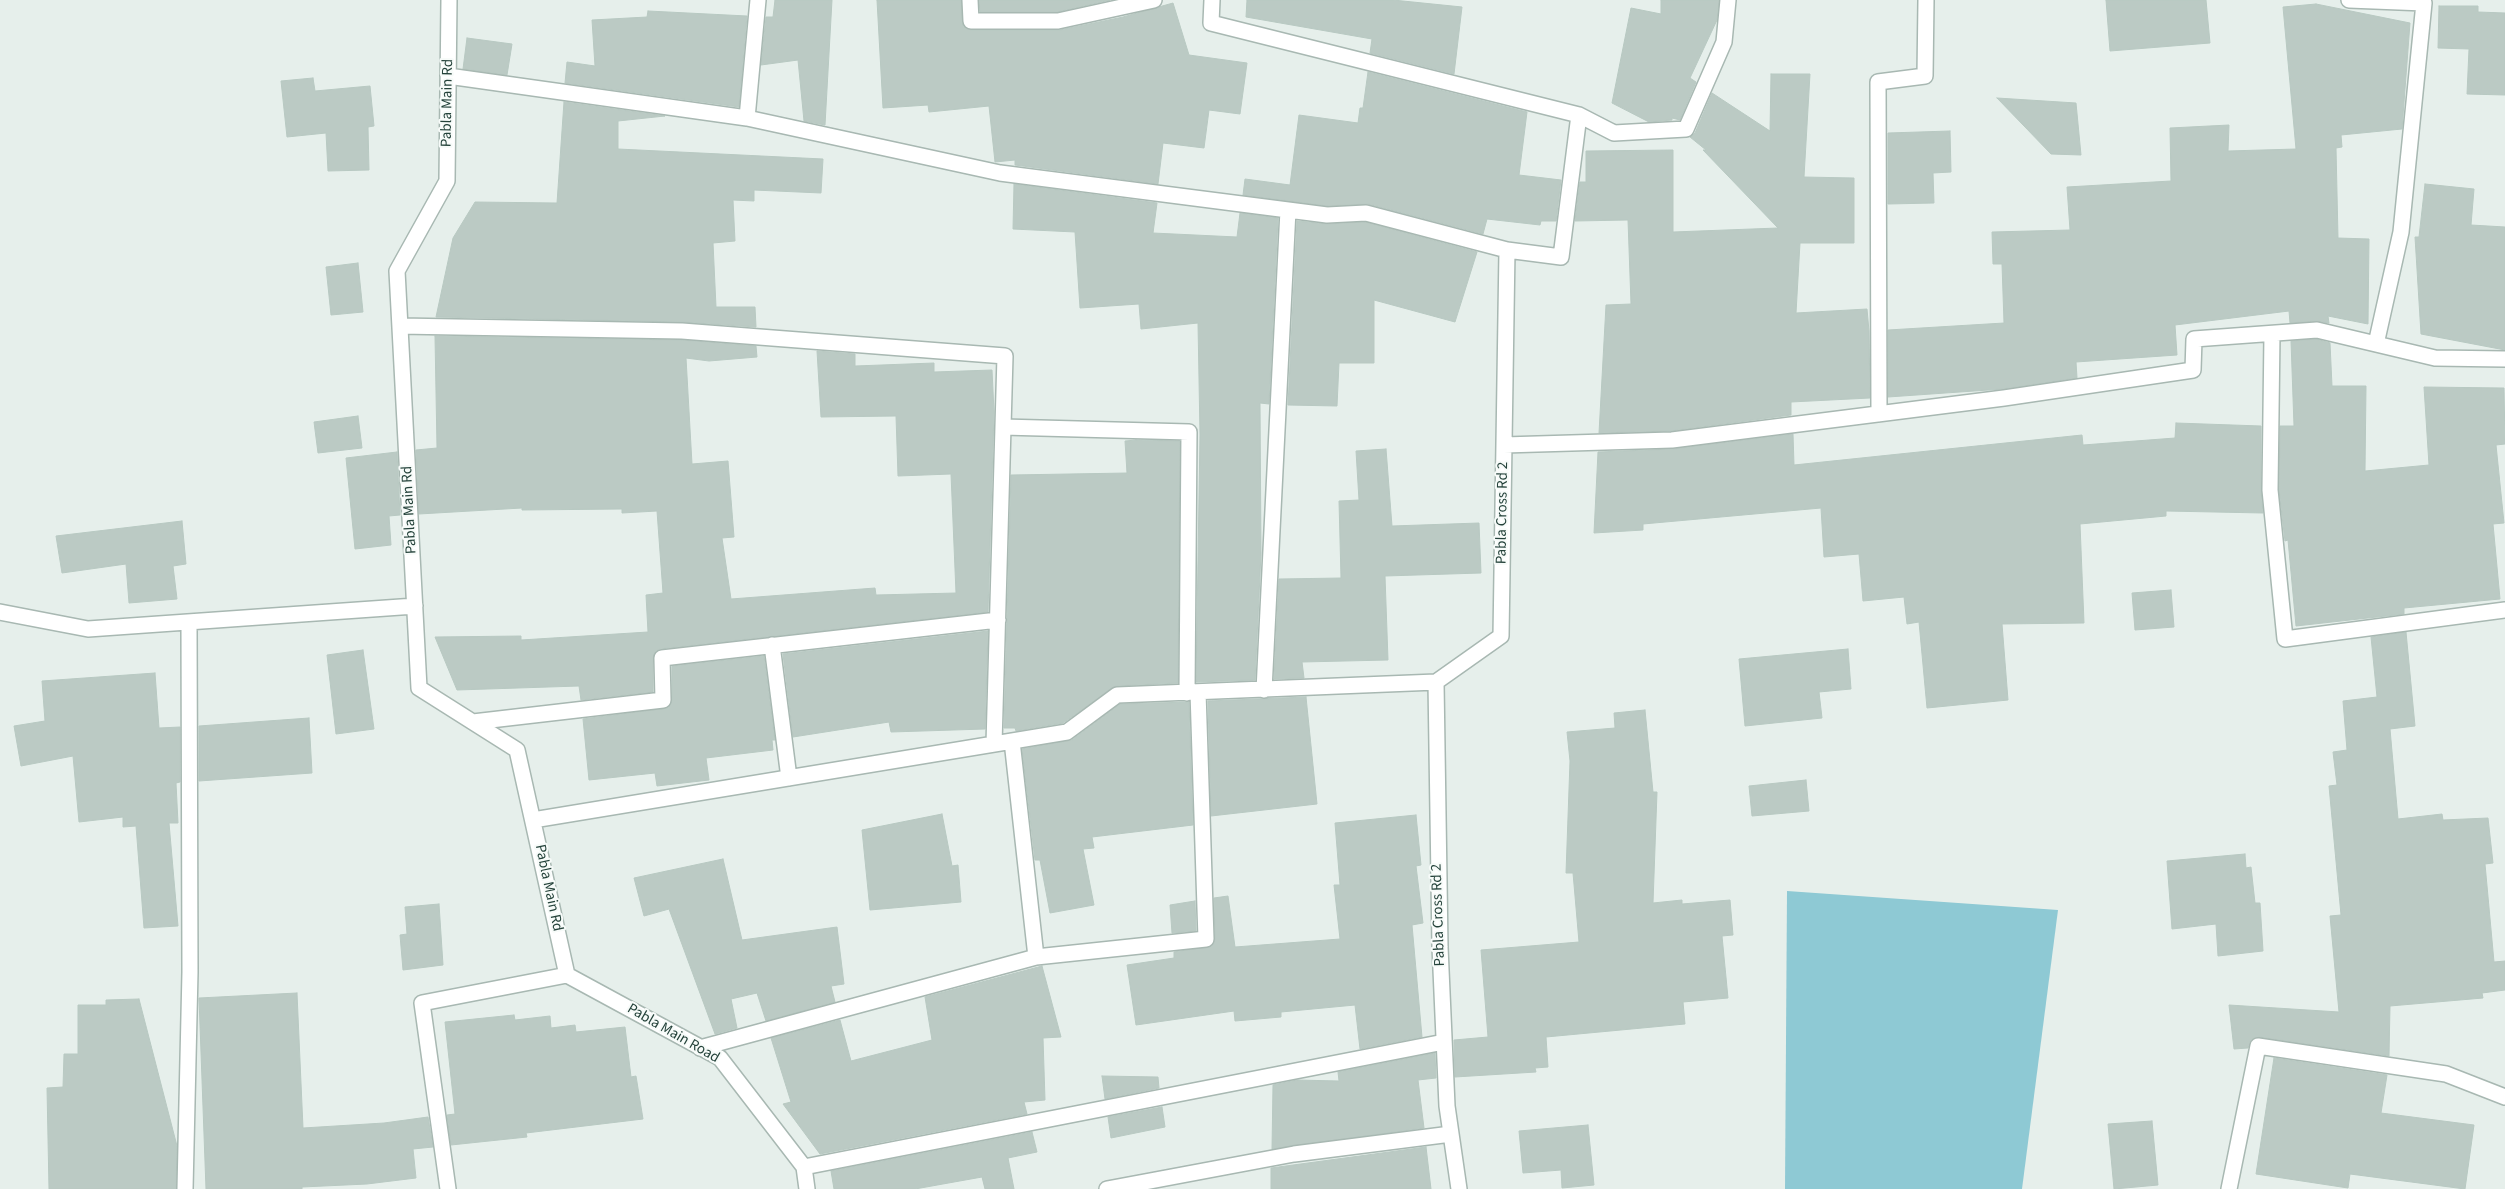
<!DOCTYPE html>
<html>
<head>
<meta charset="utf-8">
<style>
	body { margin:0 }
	canvas { display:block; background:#e6efeb }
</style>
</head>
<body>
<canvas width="2505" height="1189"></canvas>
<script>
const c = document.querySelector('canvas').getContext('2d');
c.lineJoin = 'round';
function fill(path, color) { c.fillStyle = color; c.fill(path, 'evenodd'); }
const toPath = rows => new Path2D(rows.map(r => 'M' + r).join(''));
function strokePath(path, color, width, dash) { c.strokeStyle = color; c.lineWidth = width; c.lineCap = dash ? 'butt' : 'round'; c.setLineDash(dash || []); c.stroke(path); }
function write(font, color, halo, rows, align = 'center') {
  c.font = font + ' "Source Sans 3",sans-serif'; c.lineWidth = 4; c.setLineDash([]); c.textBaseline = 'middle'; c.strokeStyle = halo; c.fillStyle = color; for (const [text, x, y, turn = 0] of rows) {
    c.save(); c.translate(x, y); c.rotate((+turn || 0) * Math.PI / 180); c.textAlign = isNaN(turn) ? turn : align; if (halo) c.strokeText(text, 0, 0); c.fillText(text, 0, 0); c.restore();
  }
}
fill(toPath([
	[1787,891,2058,910,2022,1189,1785,1189]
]), '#8ec9d4');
const building = toPath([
	[775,0,832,0,825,125,804,121,798,60,761,65,766,17,773,17,775,0],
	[877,0,961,0,963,26,971,30,1060,30,1123,17,1173,3,1189,55,1247,63,1240,114,1209,110,1204,148,1163,143,1158,184,1015,165,1015,160,995,162,989,106,929,112,928,105,883,108,877,0],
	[979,0,1110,0,1057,12,980,12,979,0],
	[1247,0,1393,0,1462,7,1454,74,1370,53,1372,39,1246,17,1247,0],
	[1661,0,1719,0,1717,20,1690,78,1696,82,1680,120,1672,118,1672,120,1649,122,1612,103,1631,8,1661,14,1661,0],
	[2106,0,2206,0,2210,43,2110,51,2106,0],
	[2316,4,2410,23,2402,129,2341,135,2342,147,2336,148,2338,238,2369,239,2368,324,2328,316,2329,323,2317,321,2290,323,2289,311,2175,325,2177,355,2076,362,2077,378,2003,389,1888,397,1888,330,2004,323,2002,264,1993,264,1992,232,2070,230,2067,187,2171,181,2170,128,2229,125,2228,151,2296,149,2283,7,2316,4],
	[2439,6,2478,6,2478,12,2505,13,2505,95,2467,94,2469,49,2438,48,2439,6],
	[648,11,747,16,739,107,565,83,567,62,595,66,592,20,647,17,648,11],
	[467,38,512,44,507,75,463,69,467,38],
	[1368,72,1527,112,1519,175,1561,180,1556,221,1541,221,1540,225,1487,219,1483,234,1368,204,1327,206,1243,195,1245,179,1290,185,1299,115,1358,123,1360,108,1363,108,1368,72],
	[1771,74,1810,74,1804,177,1854,178,1854,243,1800,243,1796,313,1867,309,1869,331,1870,398,1791,402,1791,415,1671,431,1599,433,1606,305,1631,304,1628,220,1575,221,1580,182,1586,182,1586,151,1673,150,1673,232,1778,228,1703,150,1706,150,1690,137,1695,133,1712,93,1770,131,1771,74],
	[313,78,315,91,370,86,374,126,368,127,369,170,328,171,326,133,287,137,281,81,313,78],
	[1997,98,2076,103,2081,155,2051,154,1997,98],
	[564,102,665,116,618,121,618,149,823,159,821,193,754,190,754,201,733,200,735,241,713,243,716,307,755,307,756,327,682,322,436,317,453,238,475,202,557,203,564,102],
	[1950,131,1951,172,1933,173,1934,203,1888,204,1888,133,1950,131],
	[1014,184,1157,203,1153,233,1237,237,1240,213,1278,218,1269,404,1260,403,1261,554,1255,680,1196,682,1200,435,1198,323,1141,329,1139,304,1080,308,1075,232,1013,229,1014,184],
	[2425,184,2474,189,2471,225,2505,227,2505,350,2421,334,2415,237,2419,237,2425,184],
	[1297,221,1327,224,1365,222,1477,252,1455,322,1374,300,1374,363,1339,363,1337,406,1288,405,1297,221],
	[358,263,363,312,331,315,326,267,358,263],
	[435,336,682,340,756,346,757,357,709,361,686,358,692,464,728,461,734,537,722,538,731,599,875,588,876,595,956,593,951,474,898,476,896,416,821,417,817,351,855,354,855,366,934,363,934,372,992,370,994,412,988,612,660,649,656,651,653,658,653,692,581,700,579,686,457,690,435,637,521,636,521,640,648,632,646,595,663,593,657,511,622,513,622,509,522,510,522,508,419,514,416,450,437,448,435,336],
	[2316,339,2330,343,2332,386,2366,386,2365,471,2429,465,2424,387,2504,388,2505,444,2496,445,2504,523,2493,524,2500,599,2404,608,2404,614,2296,626,2288,540,2285,541,2279,490,2280,426,2294,426,2291,341,2316,339],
	[358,416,362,448,318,453,314,422,358,416],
	[2176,423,2261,426,2261,490,2263,513,2166,511,2166,516,2080,524,2084,623,2002,624,2008,700,1927,708,1919,622,1907,624,1904,597,1863,601,1859,554,1824,557,1821,508,1643,524,1643,530,1594,533,1598,452,1673,449,1793,434,1794,465,2082,435,2083,445,2175,438,2176,423],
	[1136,440,1180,441,1178,683,1116,686,1063,723,1016,731,1015,728,1004,728,1011,475,1127,473,1125,441,1136,440],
	[1386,449,1392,526,1479,523,1481,573,1385,576,1388,660,1302,662,1304,678,1274,679,1279,579,1341,578,1339,501,1359,500,1356,451,1386,449],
	[397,452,400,515,389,516,391,545,355,549,346,458,397,452],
	[182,521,186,564,173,566,177,599,129,603,126,564,62,573,56,536,182,521],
	[2171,590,2174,627,2135,630,2132,593,2171,590],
	[988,631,985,729,891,732,889,722,793,737,783,654,988,631],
	[2406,632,2415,726,2390,729,2398,819,2442,814,2443,820,2488,818,2493,863,2485,864,2494,962,2505,961,2505,990,2482,993,2483,998,2390,1006,2389,1056,2259,1037,2251,1040,2248,1048,2234,1049,2229,1005,2339,1012,2330,916,2341,915,2329,786,2337,785,2333,752,2347,750,2343,701,2377,697,2371,637,2406,632],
	[1848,649,1851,689,1819,692,1822,718,1745,726,1739,659,1848,649],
	[363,650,374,729,336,734,327,655,363,650],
	[764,656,775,740,772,740,773,750,706,758,709,780,657,786,655,773,589,780,583,719,668,708,672,700,672,666,764,656],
	[155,673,159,728,180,727,180,782,176,783,178,823,169,823,178,926,144,928,136,826,123,827,123,817,79,822,73,756,21,766,14,726,45,721,42,681,155,673],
	[1306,697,1317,804,1211,816,1208,701,1306,697],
	[1189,702,1193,825,1092,837,1094,848,1083,849,1094,905,1050,913,1040,860,1035,860,1022,749,1072,740,1120,704,1189,702],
	[1645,710,1653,792,1657,792,1653,903,1682,900,1682,904,1730,900,1733,935,1722,936,1728,998,1683,1002,1685,1024,1546,1037,1548,1067,1535,1068,1536,1072,1455,1077,1454,1040,1488,1037,1481,950,1579,942,1573,873,1566,873,1570,761,1567,732,1615,728,1614,713,1645,710],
	[309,718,312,773,199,781,199,726,309,718],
	[1806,780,1809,811,1752,816,1749,786,1806,780],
	[942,814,952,866,958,865,961,902,870,910,862,830,942,814],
	[1416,815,1421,865,1416,866,1423,923,1412,925,1422,1037,1360,1049,1355,1005,1281,1012,1281,1017,1235,1021,1234,1011,1136,1025,1127,965,1174,958,1174,952,1212,946,1215,939,1214,898,1228,896,1235,947,1340,939,1334,885,1340,885,1335,823,1416,815],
	[2245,854,2246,868,2251,867,2255,903,2260,903,2263,951,2218,956,2216,924,2172,929,2167,861,2245,854],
	[723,859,742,940,837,927,844,984,831,986,835,1002,766,1021,757,993,731,999,737,1028,715,1034,669,909,644,916,634,878,723,859],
	[1195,901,1196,931,1172,933,1170,905,1195,901],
	[439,904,443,965,403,970,400,935,407,934,405,907,439,904],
	[1042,966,1061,1037,1043,1038,1045,1100,1024,1102,1027,1114,820,1154,783,1104,791,1102,771,1038,840,1020,851,1061,932,1040,925,997,1042,966],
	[297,993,303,1128,384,1123,428,1117,433,1147,413,1149,416,1178,367,1184,302,1187,302,1189,206,1189,199,998,297,993],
	[139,999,177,1146,176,1189,49,1189,47,1088,63,1087,64,1054,78,1054,78,1005,106,1005,106,1000,139,999],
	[514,1015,515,1020,550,1016,551,1028,575,1025,576,1032,625,1027,631,1077,636,1076,643,1119,526,1133,527,1137,451,1145,447,1115,455,1114,445,1022,514,1015],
	[1435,1053,1436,1078,1418,1080,1424,1128,1272,1149,1273,1085,1297,1080,1339,1081,1338,1072,1435,1053],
	[2274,1058,2387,1075,2381,1113,2474,1125,2465,1189,2350,1174,2348,1188,2256,1174,2274,1058],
	[1102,1076,1158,1077,1159,1088,1105,1099,1102,1076],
	[1162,1107,1165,1127,1111,1138,1108,1117,1162,1107],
	[2152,1121,2158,1185,2114,1189,2108,1124,2152,1121],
	[1588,1125,1594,1185,1562,1188,1561,1170,1523,1173,1519,1131,1588,1125],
	[1032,1132,1037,1152,1008,1158,1014,1189,985,1189,982,1177,915,1189,834,1189,831,1171,1032,1132],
	[1426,1147,1431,1189,1271,1189,1271,1168,1426,1147]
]);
fill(building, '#bbcac4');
strokePath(building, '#b8c9c2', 1);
const minor = toPath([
	[449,0,447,181,397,271,419,688,517,750,567,975],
	[970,0,971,21,1058,21,1154,0],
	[1212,0,1211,23,1579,115],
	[2349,0,2424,3,2401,232,2376,344],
	[448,76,747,118,1000,173,1327,215,1366,213,1507,250],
	[747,118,758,0],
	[400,326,682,331,1005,356,994,744],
	[2272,334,2270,490,2285,639,2505,610],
	[1879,414,1878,82,1925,76,1926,0],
	[1003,427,1189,432,1187,693],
	[1504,445,1672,440,2004,398,2193,370,2194,339,2317,330,2435,358,2505,359],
	[0,612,88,629,415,606],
	[772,645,789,778],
	[1436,682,1501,636,1507,250,1561,257,1579,115,1614,133,1686,129,1724,42,1728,0],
	[1436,682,1440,947,1447,1106,1459,1189],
	[1264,690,1288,210],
	[473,722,663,700,662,658,998,620],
	[1012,741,1036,957],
	[533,820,1067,732,1117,695,1436,682],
	[567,975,720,1058,804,1167,807,1189],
	[700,1048,1036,957,1206,939,1198,692],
	[804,1167,1444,1042],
	[185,1189,190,972,189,622],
	[448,1189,422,1003,567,975],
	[1107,1189,1294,1154,1451,1134],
	[2229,1189,2258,1046,2446,1074,2505,1097]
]);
strokePath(minor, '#a8b8b2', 18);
strokePath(minor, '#fff', 15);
write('15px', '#24423a', '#f7fbf9', [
	["Pabla Main Rd",448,103,-89],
	["Pabla Main Rd",410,510,-93],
	["Pabla Cross Rd 2",1503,513,-89],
	["Pabla Main Rd",548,888,78],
	["Pabla Cross Rd 2",1439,915,-92],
	["Pabla Main Road",673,1034,30]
]);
</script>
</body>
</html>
